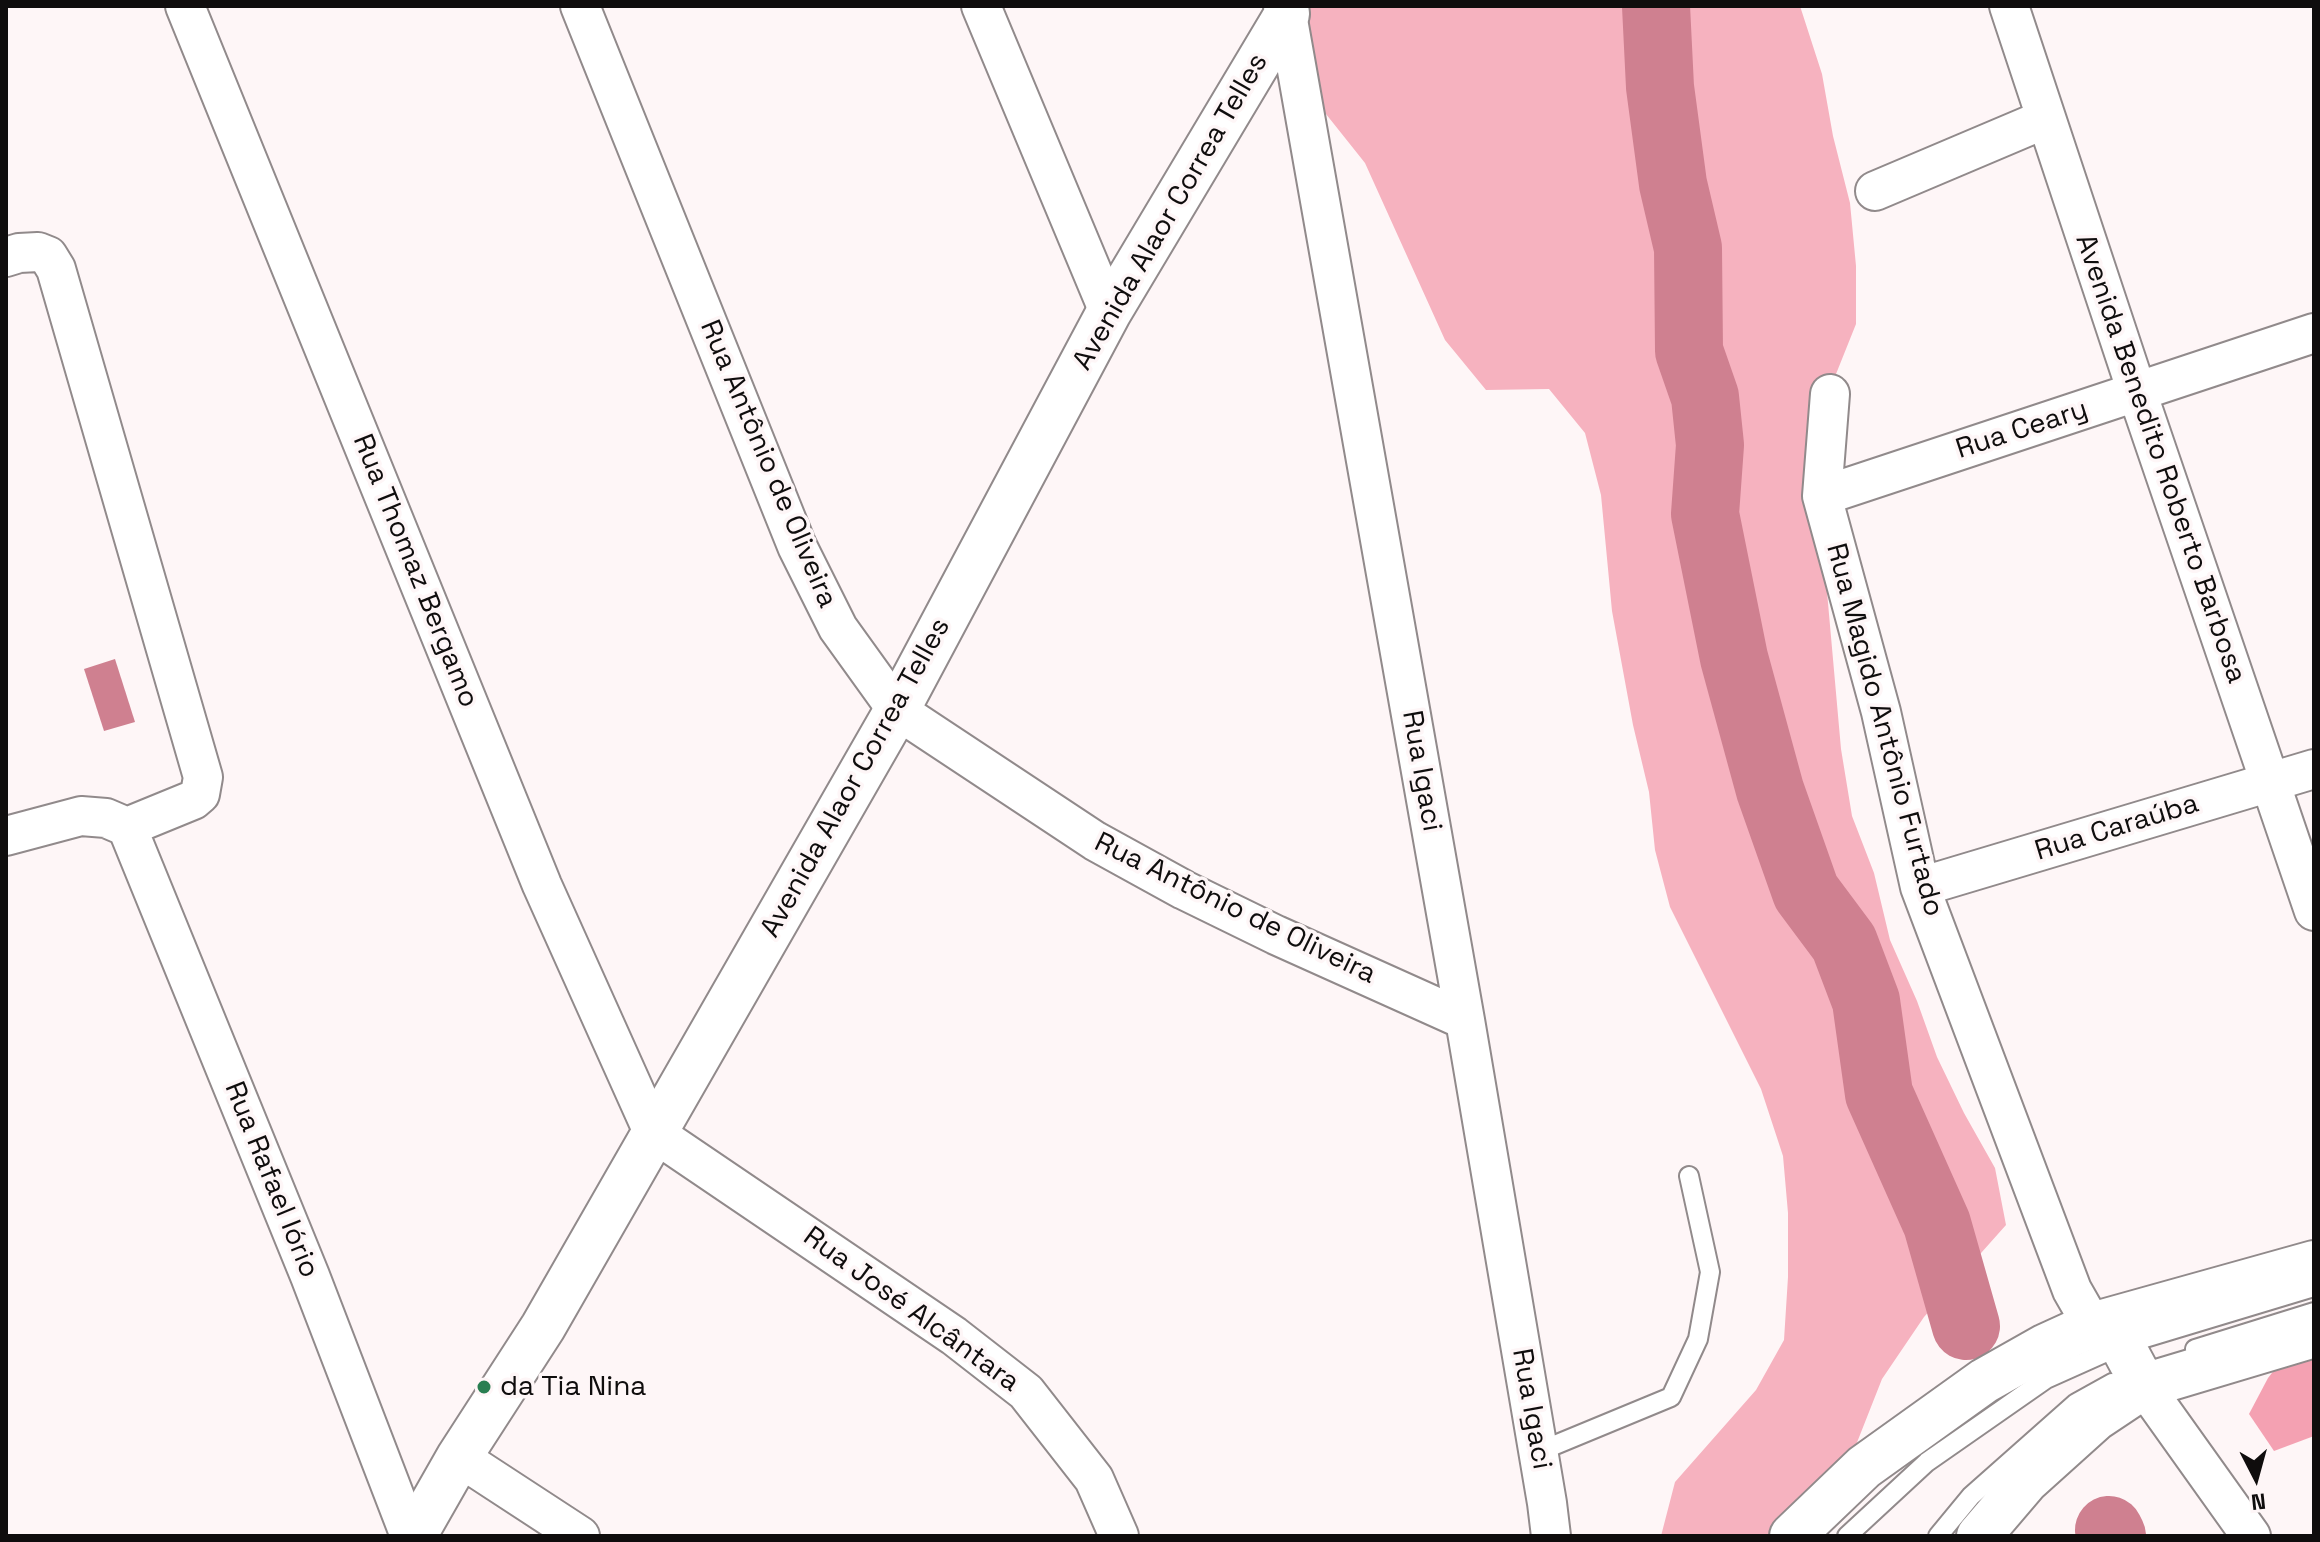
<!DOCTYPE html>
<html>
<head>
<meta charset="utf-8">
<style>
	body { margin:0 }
	#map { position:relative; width:2320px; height:1542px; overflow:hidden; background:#fef6f7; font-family:"Space Grotesk",sans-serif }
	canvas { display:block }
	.frame { position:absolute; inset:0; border:8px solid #0f0d0d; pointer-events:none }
	.north { position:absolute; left:2216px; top:1438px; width:80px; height:80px; -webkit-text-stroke:6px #fef6f7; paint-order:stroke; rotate:174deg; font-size:22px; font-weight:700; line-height:32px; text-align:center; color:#0f0d0d }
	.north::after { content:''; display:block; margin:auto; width:28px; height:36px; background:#0f0d0d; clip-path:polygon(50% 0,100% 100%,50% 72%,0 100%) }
</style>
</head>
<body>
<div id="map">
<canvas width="2320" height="1542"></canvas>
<div class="frame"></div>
<div class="north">N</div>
</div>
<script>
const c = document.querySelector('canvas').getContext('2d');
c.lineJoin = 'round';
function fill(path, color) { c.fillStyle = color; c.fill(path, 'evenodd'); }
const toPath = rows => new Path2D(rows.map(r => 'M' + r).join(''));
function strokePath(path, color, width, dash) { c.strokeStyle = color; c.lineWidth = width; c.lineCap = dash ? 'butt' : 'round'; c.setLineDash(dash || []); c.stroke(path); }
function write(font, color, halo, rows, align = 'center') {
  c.font = font + ' "Space Grotesk",sans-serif'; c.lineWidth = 7; c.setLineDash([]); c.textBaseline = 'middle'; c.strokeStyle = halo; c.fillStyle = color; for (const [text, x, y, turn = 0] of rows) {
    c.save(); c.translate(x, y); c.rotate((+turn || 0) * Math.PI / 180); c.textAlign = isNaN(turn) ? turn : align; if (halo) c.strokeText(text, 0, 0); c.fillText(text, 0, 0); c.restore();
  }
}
fill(toPath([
	[1274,6,1800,6,1822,74,1833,136,1850,203,1856,266,1856,324,1834,379,1819,502,1841,749,1852,816,1874,873,1890,940,1917,1001,1937,1057,1964,1113,1995,1168,2006,1225,1924,1317,1882,1379,1856,1445,1819,1496,1776,1536,1661,1536,1675,1482,1756,1390,1784,1340,1788,1277,1788,1213,1783,1156,1761,1089,1670,907,1655,850,1649,792,1633,725,1612,611,1601,495,1585,433,1549,389,1486,390,1445,340,1365,163,1318,104]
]), '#f6b2bf');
fill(toPath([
	[115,659,135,722,104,731,84,669]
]), '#cf8090');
strokePath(toPath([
	[1656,6,1660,87,1673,184,1688,248,1689,351,1705,397,1710,445,1705,514,1734,658,1770,790,1806,892,1844,943,1866,1001,1879,1094,1937,1224,1966,1326],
	[2109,1530,2112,1536]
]), '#cf8090', 68);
fill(toPath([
	[2314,1357,2314,1436,2274,1451,2249,1414,2268,1378,2279,1364]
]), '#f4a1b2');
const lane = toPath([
	[2195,1349,2314,1312],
	[1538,1452,1671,1397,1698,1339,1710,1272,1689,1176],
	[1847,1536,1927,1462,2046,1379,2122,1345,2314,1287],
	[1938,1536,1971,1496,2076,1403,2112,1383]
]);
const street = toPath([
	[185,6,542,885,653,1132,954,1336,1026,1392,1094,1479,1119,1536],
	[580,6,797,546,838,628,897,710,1095,841,1184,890,1276,935,1465,1020],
	[981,6,1109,312],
	[2009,6,2137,392,2314,911],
	[1287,14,1465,1020,1547,1503,1551,1536],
	[1875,191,2045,119],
	[6,257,19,253,38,252,48,256,56,269,203,777,200,794,193,800,127,827,106,818,81,816,6,836],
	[1830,394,1822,496,1881,712,1920,887,2072,1290,2092,1325],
	[1822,496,2314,333],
	[127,827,310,1276,410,1536],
	[1920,887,2314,769],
	[2144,1386,2251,1536],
	[459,1457,580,1536]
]);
const secondary = toPath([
	[414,1536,459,1457,543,1327,897,710,1109,312,1287,14,1286,6]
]);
const primary = toPath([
	[2092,1325,2122,1345,2144,1386],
	[1792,1536,1864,1467,1984,1381,2046,1346,2092,1325,2314,1263],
	[1979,1536,2026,1481,2096,1418,2144,1386,2314,1335]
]);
strokePath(lane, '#918a8b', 22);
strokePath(street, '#918a8b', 42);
strokePath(secondary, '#918a8b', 48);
strokePath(primary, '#918a8b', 48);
strokePath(lane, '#fff', 18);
strokePath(street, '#fff', 38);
strokePath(secondary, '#fff', 44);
strokePath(primary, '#fff', 44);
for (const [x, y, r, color] of [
	[484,1387,8,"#297e51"]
]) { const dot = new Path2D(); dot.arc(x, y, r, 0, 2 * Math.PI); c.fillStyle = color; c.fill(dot); strokePath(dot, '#fef6f7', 3); }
write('28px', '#0f0d0d', '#fef6f7', [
	["Avenida Alaor Correa Telles",1171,212,-60],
	["Rua Ceary",2022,430,-18],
	["Avenida Benedito Roberto Barbosa",2160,459,71],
	["Rua Antônio de Oliveira",768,464,67],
	["Rua Thomaz Bergamo",415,571,68],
	["Rua Magido Antônio Furtado",1884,730,75],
	["Rua Igaci",1421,771,80],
	["Avenida Alaor Correa Telles",856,778,-61],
	["Rua Caraúba",2117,828,-17],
	["Rua Antônio de Oliveira",1235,909,26],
	["Rua Rafael Iório",271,1180,68],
	["Rua José Alcântara",911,1310,36],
	["Rua Igaci",1531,1409,80]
]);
write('28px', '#0f0d0d', '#fef6f7', [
	["da Tia Nina",500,1387]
], 'left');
</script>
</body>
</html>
